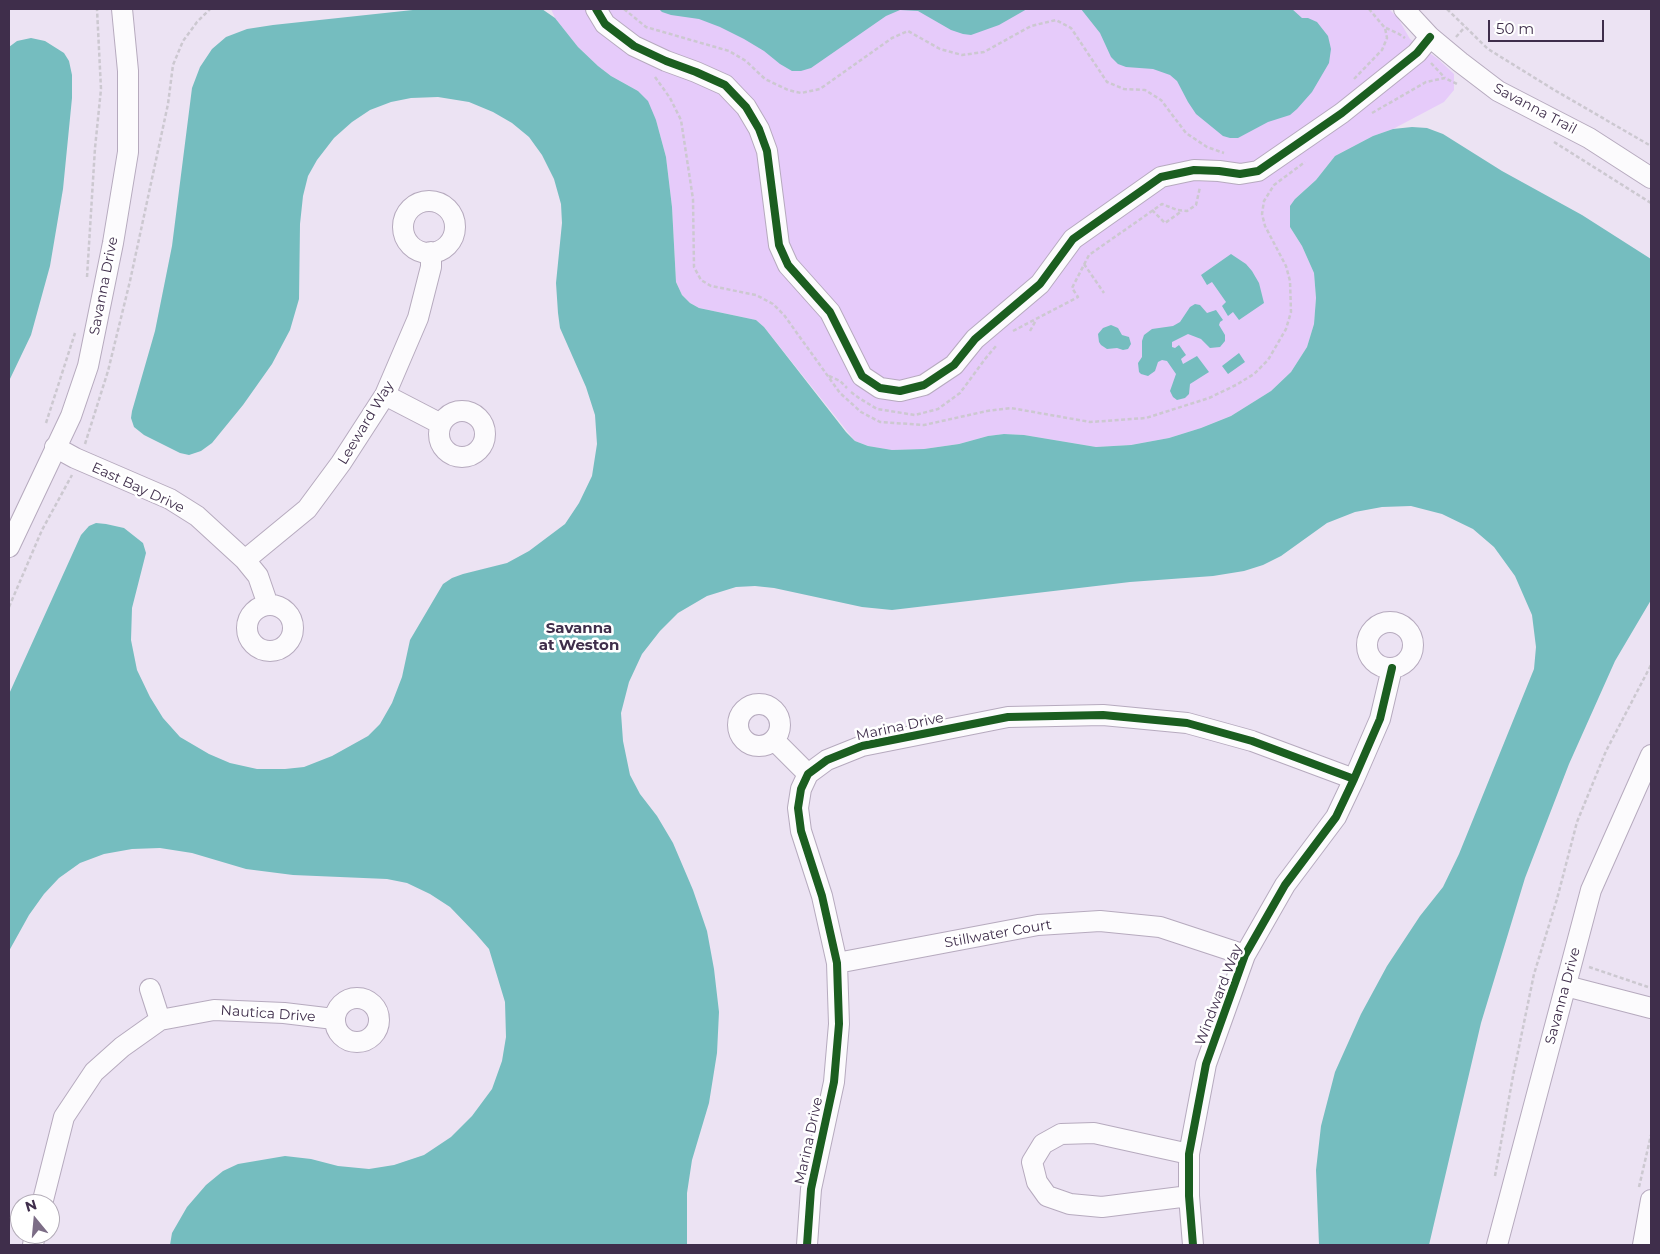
<!DOCTYPE html>
<html>
<head>
<meta charset="utf-8">
<style>
	body { margin:0 }
	#map { position:relative; width:1660px; height:1254px; overflow:hidden; background:#ece3f3; font-family:Montserrat,sans-serif }
	canvas { display:block }
	.frame { position:absolute; inset:0; border:10px solid #3f2e4b; pointer-events:none }
	.north { position:absolute; left:10px; top:1194px; width:50px; height:50px; box-sizing:border-box; background:#fff; border:1px solid #b2abb7; border-radius:50%; rotate:343deg; font-size:14px; font-weight:700; line-height:20px; text-align:center; color:#3f2e4b }
	.north::after { content:''; display:block; margin:auto; width:18px; height:22px; background:#7c6d86; clip-path:polygon(50% 0,100% 100%,50% 72%,0 100%) }
	.scale { position:absolute; left:1488px; top:20px; width:116px; height:22px; box-sizing:border-box; border:2px solid #3f2e4b; border-top:0; padding-left:6px; font-size:15px; line-height:18px; white-space:nowrap; color:#3f2e4b; -webkit-text-stroke:4px #fff; paint-order:stroke }
</style>
</head>
<body>
<div id="map">
<canvas width="1660" height="1254"></canvas>
<div class="frame"></div>
<div class="north">N</div>
<div class="scale">50 m</div>
</div>
<script>
const c = document.querySelector('canvas').getContext('2d');
c.lineJoin = 'round';
function fill(path, color) { c.fillStyle = color; c.fill(path, 'evenodd'); }
const toPath = rows => new Path2D(rows.map(r => 'M' + r).join(''));
function strokePath(path, color, width, dash) { c.strokeStyle = color; c.lineWidth = width; c.lineCap = dash ? 'butt' : 'round'; c.setLineDash(dash || []); c.stroke(path); }
function write(font, color, halo, rows, align = 'center') {
  c.font = font + ' Montserrat,sans-serif'; c.lineWidth = 5; c.setLineDash([]); c.textBaseline = 'middle'; c.strokeStyle = halo; c.fillStyle = color; for (const [text, x, y, turn = 0] of rows) {
    c.save(); c.translate(x, y); c.rotate((+turn || 0) * Math.PI / 180); c.textAlign = isNaN(turn) ? turn : align; if (halo) c.strokeText(text, 0, 0); c.fillText(text, 0, 0); c.restore();
  }
}
fill(toPath([
	[551,9,1389,9,1398,18,1410,39,1438,59,1454,74,1454,90,1444,102,1393,129,1373,136,1335,156,1316,180,1295,199,1290,227,1302,246,1314,273,1316,298,1314,324,1307,347,1291,372,1271,391,1231,416,1201,428,1169,438,1131,445,1096,447,1024,435,1004,434,988,436,959,444,924,449,892,450,868,446,855,441,764,327,756,320,699,308,690,303,682,295,676,282,672,207,666,157,656,120,638,91,611,76,598,66,578,47,555,18]
]), '#e6cbfa');
fill(toPath([
	[422,9,542,9,555,18,578,47,598,66,611,76,638,91,648,101,656,120,666,157,672,207,676,282,682,295,690,303,699,308,756,320,764,327,846,432,855,441,868,446,892,450,924,449,959,444,988,436,1004,434,1024,435,1096,447,1131,445,1169,438,1201,428,1231,416,1271,391,1291,372,1307,347,1314,324,1316,298,1314,273,1302,246,1290,227,1290,206,1295,199,1316,180,1335,156,1373,136,1393,129,1412,127,1427,128,1443,134,1502,171,1582,215,1651,259,1651,600,1615,661,1569,764,1525,878,1481,1023,1429,1245,1319,1245,1316,1170,1321,1126,1335,1072,1361,1014,1387,966,1420,916,1443,887,1459,854,1534,669,1536,647,1532,615,1515,576,1494,547,1473,529,1442,514,1411,506,1382,507,1355,512,1327,523,1281,556,1263,565,1244,571,1213,576,1130,582,892,610,862,607,774,588,755,586,736,587,707,596,678,613,660,631,642,654,629,682,621,713,623,741,630,775,640,794,657,816,673,843,693,890,707,931,714,969,719,1012,717,1053,709,1103,692,1160,687,1193,687,1245,170,1245,172,1233,187,1207,206,1185,223,1171,238,1164,285,1156,311,1159,338,1166,369,1169,394,1165,424,1155,451,1137,472,1116,492,1089,502,1061,506,1037,505,1002,489,949,476,934,450,907,430,894,407,883,387,879,293,875,246,869,192,853,160,848,132,849,104,854,80,863,59,878,44,894,29,915,9,951,9,694,81,535,89,526,96,523,106,524,124,528,143,543,146,553,132,608,131,640,137,670,150,697,163,718,180,737,209,754,230,763,257,769,285,769,304,767,332,756,368,736,380,724,392,703,402,677,410,640,443,584,452,578,463,574,507,563,529,551,565,524,579,503,592,476,597,444,595,415,586,387,560,328,558,313,556,283,562,223,561,204,554,179,542,155,529,137,512,123,493,112,469,102,438,97,411,98,391,102,370,110,352,122,334,138,317,160,308,176,303,196,300,224,299,299,290,330,272,364,243,405,212,443,201,451,189,455,180,453,144,435,134,427,131,418,132,411,155,331,172,246,192,88,200,67,212,49,226,37,247,29,273,25],
	[659,9,1027,9,999,25,971,35,963,34,951,30,918,11,900,10,886,16,811,68,801,71,792,71,780,64,764,51,744,39,720,27,699,19,671,15,662,12],
	[1081,9,1292,9,1302,18,1308,18,1317,22,1328,36,1331,49,1329,63,1312,92,1297,109,1290,115,1268,122,1238,138,1230,138,1223,136,1196,114,1188,102,1177,81,1170,75,1153,69,1126,67,1118,64,1111,57,1100,33],
	[31,38,45,41,64,53,69,61,72,75,72,98,63,189,50,266,31,335,9,381,9,47,17,41],
	[1231,254,1246,264,1252,271,1259,283,1264,303,1239,320,1233,312,1228,316,1222,306,1226,302,1212,282,1207,285,1201,275],
	[1195,304,1200,305,1207,313,1216,310,1223,320,1220,322,1219,325,1225,335,1225,341,1220,347,1210,348,1201,339,1188,334,1172,342,1172,347,1175,348,1179,345,1186,355,1181,359,1183,364,1197,356,1209,372,1190,384,1189,394,1185,398,1177,400,1173,397,1170,391,1176,374,1167,361,1162,360,1158,362,1155,371,1148,376,1141,374,1139,372,1138,363,1142,357,1142,341,1144,335,1152,329,1173,326,1180,322,1190,307],
	[1111,325,1118,328,1122,335,1129,337,1131,344,1128,349,1123,350,1117,348,1107,349,1101,345,1099,342,1098,334,1103,328],
	[1239,353,1245,362,1228,374,1222,366]
]), '#75bdbf');
const minor = toPath([
	[596,9,605,24,634,46,666,61,696,72,725,85,746,107,759,129,767,151,779,245,788,265,830,312,862,376,880,388,900,391,924,385,954,365,975,339,1040,284,1073,239,1161,177,1194,170,1219,171,1240,174,1258,171,1342,113,1417,53,1430,37],
	[1404,9,1430,37,1460,62,1498,91,1589,138,1651,178],
	'403 227a26 26 0 1 1 52 0a26 26 0 1 1-52 0Z',
	[385,395,441,424],
	'439 434a23 23 0 1 1 46 0a23 23 0 1 1-46 0Z',
	[55,447,75,458,170,499,197,516,245,560,258,576,268,605],
	[9,547,71,416,88,366,113,243,128,152,128,71,122,9],
	[245,560,307,509,341,463,385,395,418,318,431,267,431,252],
	'247 628a23 23 0 1 1 46 0a23 23 0 1 1-46 0Z',
	'1367 645a23 23 0 1 1 46 0a23 23 0 1 1-46 0Z',
	'738 725a21 21 0 1 1 42 0a21 21 0 1 1-42 0Z',
	[774,740,808,774],
	[837,963,1038,925,1100,921,1160,927,1245,955],
	[1566,986,1651,1008],
	[150,989,160,1020],
	'335 1020a22 22 0 1 1 44 0a22 22 0 1 1-44 0Z',
	[1189,1196,1102,1207,1070,1204,1047,1196,1037,1182,1032,1162,1043,1144,1061,1134,1094,1133,1189,1154],
	[42,1204,64,1117,94,1072,122,1047,160,1020,214,1010,284,1013,334,1019],
	[33,1245,35,1234],
	[807,1245,811,1189,834,1082,839,1024,837,963,822,896,801,831,798,808,801,789,808,774,827,760,862,746,1008,717,1103,715,1187,723,1252,741,1354,779],
	[1193,1245,1189,1196,1189,1154,1206,1064,1245,955,1285,885,1336,817,1354,779,1380,719,1392,668],
	[1497,1245,1591,890,1651,755],
	[1643,1245,1651,1200]
]);
strokePath(minor, '#b6aabe', 22);
strokePath(toPath([
	[624,9,646,27,729,51,746,61,765,79,788,90,801,93,820,89,892,38,908,31,940,49,962,55,984,52,1031,26,1056,20,1071,28,1107,82,1124,89,1145,90,1161,100,1186,133,1207,147,1224,153],
	[1447,9,1488,49,1556,91,1651,146],
	[1386,28,1399,34,1405,38],
	[1456,37,1465,27],
	[1431,63,1445,78],
	[655,77,670,98,681,120,693,199,694,267,701,280,711,286,756,295,773,304,784,315,840,393,861,412,880,422,924,425,987,411,1011,408,1090,422,1146,418,1209,398,1236,385,1254,374,1268,360,1286,329,1291,312,1290,281,1286,266,1265,226,1262,214,1264,201,1274,185,1305,162],
	[1354,79,1382,50,1387,38,1385,28,1369,9],
	[1372,113,1426,82,1445,78,1459,85],
	[1554,142,1651,203],
	[1152,210,1165,223,1182,211],
	[1084,264,1104,293],
	[87,277,95,148,101,89,97,9],
	[1013,331,1078,297,1072,288,1089,255,1162,204,1177,210,1187,211,1196,205,1200,187],
	[1030,331,1036,320],
	[829,376,840,381,847,388],
	[851,392,859,398,877,409,915,415,938,409,960,393,985,359,996,346],
	[46,423,75,333],
	[85,444,108,371,130,281,168,104,173,65,183,41,197,22,210,9],
	[9,607,42,530,72,475],
	[1589,967,1648,987],
	[1495,1176,1513,1076,1534,974,1557,899,1577,822,1606,751,1651,665],
	[1639,1187,1651,1135]
]), '#ccc8d0', 2.5, [4, 2.5]);
strokePath(minor, '#fcfbfd', 20);
strokePath(toPath([
	[596,9,605,24,634,46,666,61,696,72,725,85,746,107,759,129,767,151,779,245,788,265,830,312,862,376,880,388,900,391,924,385,954,365,975,339,1040,284,1073,239,1161,177,1194,170,1219,171,1240,174,1258,171,1342,113,1417,53,1430,37],
	[807,1245,811,1189,834,1082,839,1024,837,963,822,896,801,831,798,808,801,789,808,774,827,760,862,746,1008,717,1103,715,1187,723,1252,741,1354,779],
	[1193,1245,1189,1196,1189,1154,1206,1064,1245,955,1285,885,1336,817,1354,779,1380,719,1392,668]
]), '#1b5e20', 8);
write('14px', '#3f2e4b', '#fff', [
	["Savanna Trail",1535,109,28],
	["Savanna Drive",104,286,-79],
	["Leeward Way",366,423,-59],
	["East Bay Drive",138,488,25],
	["Marina Drive",900,727,-12],
	["Stillwater Court",998,934,-10],
	["Windward Way",1219,995,-69],
	["Savanna Drive",1563,996,-75],
	["Nautica Drive",268,1014,4],
	["Marina Drive",809,1141,-78]
]);
write('bold 15px', '#3f2e4b', '#fff', [
	["Savanna",579,629],
	["at Weston",579,646]
]);
</script>
</body>
</html>
